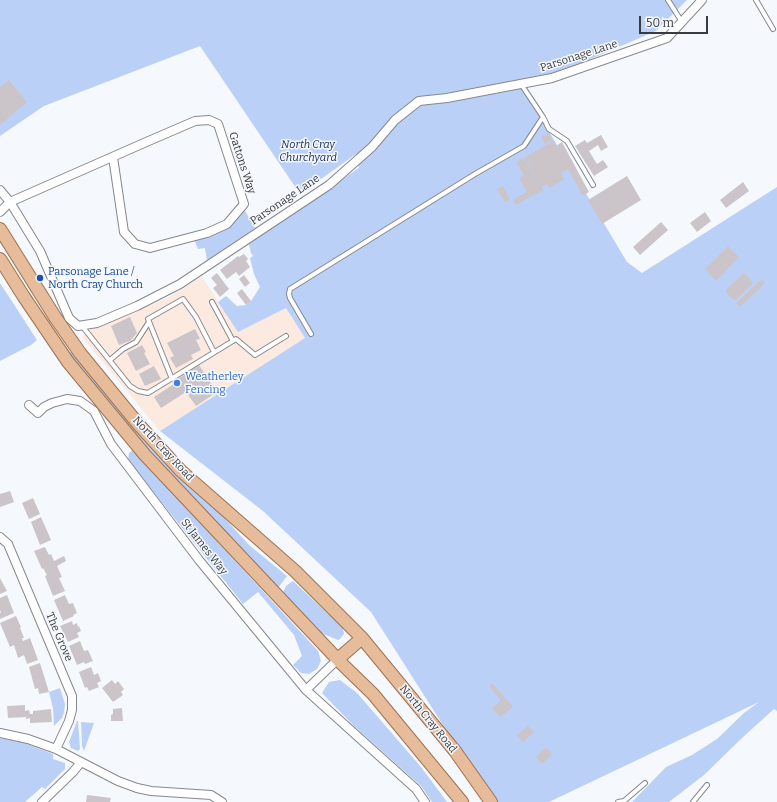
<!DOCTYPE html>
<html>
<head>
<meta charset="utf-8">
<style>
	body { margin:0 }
	#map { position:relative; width:777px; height:802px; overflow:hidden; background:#f5f8fd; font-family:Bitter,serif }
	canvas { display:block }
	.scale { position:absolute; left:639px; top:16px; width:69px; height:18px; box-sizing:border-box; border:2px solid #3a3b3d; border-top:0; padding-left:5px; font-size:12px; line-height:14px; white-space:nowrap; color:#3a3b3d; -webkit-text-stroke:3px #f5f8fd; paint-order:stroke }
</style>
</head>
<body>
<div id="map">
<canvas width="777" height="802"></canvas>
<div class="scale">50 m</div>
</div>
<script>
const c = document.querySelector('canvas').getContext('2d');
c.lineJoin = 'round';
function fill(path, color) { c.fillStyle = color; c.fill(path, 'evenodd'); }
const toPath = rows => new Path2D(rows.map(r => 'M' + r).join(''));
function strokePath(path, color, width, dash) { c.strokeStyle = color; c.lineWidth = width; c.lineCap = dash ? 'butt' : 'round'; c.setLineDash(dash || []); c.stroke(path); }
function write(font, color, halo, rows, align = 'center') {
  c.font = font + ' Bitter,serif'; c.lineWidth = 3; c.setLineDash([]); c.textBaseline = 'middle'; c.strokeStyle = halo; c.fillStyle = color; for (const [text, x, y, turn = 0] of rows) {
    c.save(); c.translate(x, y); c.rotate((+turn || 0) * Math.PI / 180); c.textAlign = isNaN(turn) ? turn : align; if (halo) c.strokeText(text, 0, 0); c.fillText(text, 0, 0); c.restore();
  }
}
fill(toPath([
	[202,277,238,331,286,308,305,338,160,431,82,337,91,330,133,313,169,297]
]), '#fceae0');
fill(toPath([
	[0,0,687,0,656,31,523,88,627,262,642,273,777,187,777,711,774,709,743,737,704,775,669,802,632,802,666,767,692,755,717,739,744,713,759,702,549,802,492,802,371,612,263,511,160,431,305,338,286,308,238,332,218,302,226,296,237,306,246,305,251,301,260,287,254,274,250,258,253,256,251,253,248,241,359,168,356,154,300,194,200,46,44,106,0,136],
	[244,209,255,228,207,260,205,248,198,249,194,239,219,229,237,219],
	[0,283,37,340,31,345,0,361],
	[73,351,249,545,287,576,278,588,133,432,69,353],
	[133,450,318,651,321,661,317,669,309,674,301,673,293,665,302,656,294,635,258,592,243,604,128,460,129,453],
	[293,581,343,628,344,634,340,639,338,640,321,633,283,592,286,586],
	[340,680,357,693,421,767,447,802,432,802,421,786,355,727,322,693,329,682],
	[60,688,65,704,64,712,62,718,54,726,53,708,49,692],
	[77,721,78,721,80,749,78,751,71,748,69,742],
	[81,722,94,723,84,751,82,746],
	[0,738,17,740,53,754,53,759,65,763,65,769,45,789,42,787,25,802,0,802]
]), '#bbd0f6');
fill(toPath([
	[9,80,27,102,0,125,0,87],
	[548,133,552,140,545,144,541,137],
	[601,135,608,147,601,151,598,145,589,151,597,164,603,160,608,167,594,176,575,146,585,140,587,143],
	[553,141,556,146,562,142,589,192,583,196,568,169,561,173,564,179,550,188,547,184,541,187,544,190,531,197,528,192,530,197,516,205,513,200,527,192,519,178,524,175,516,162,523,158,541,188,524,158],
	[627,176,641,200,602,224,588,200],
	[743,182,749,191,726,208,720,200],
	[503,186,510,199,505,202,497,189],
	[705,212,711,221,697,232,690,223],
	[661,222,668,230,640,255,633,247],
	[728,246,739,257,716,281,705,269],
	[244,254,248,259,246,261,250,267,239,276,236,272,227,279,220,270,238,256,239,257],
	[217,273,229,289,220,297,213,288,217,285,211,278],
	[744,273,753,283,735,301,725,291],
	[244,275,250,283,245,287,239,279],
	[762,279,765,283,740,307,736,303],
	[242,289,251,301,246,305,237,293],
	[130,317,137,333,130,341,119,345,111,326],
	[195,329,200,339,196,340,201,350,191,355,193,359,176,368,170,358,174,356,167,343],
	[142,345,146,352,144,353,150,364,136,371,127,353],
	[199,365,217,392,196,406,186,392,161,408,154,397,177,382,176,380],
	[154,366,161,379,145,386,139,374],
	[10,491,14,502,0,507,0,494],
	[33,498,40,514,29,519,22,503],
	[41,517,51,540,40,545,31,522],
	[45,547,49,555,51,554,54,561,64,556,66,561,57,566,62,577,59,578,65,591,53,596,45,576,47,575,43,568,42,569,34,551],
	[0,578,7,591,0,594],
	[7,595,14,613,0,619,0,613,1,613,0,610,0,598],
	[65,595,69,604,73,603,77,613,73,615,74,616,63,621,54,600],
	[16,616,21,627,20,628,24,638,22,638,23,641,30,638,38,660,27,664,24,655,18,658,14,645,10,647,0,623],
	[72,621,73,625,77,623,78,627,79,626,81,631,77,633,79,637,68,642,60,626],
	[80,641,84,651,88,650,93,661,85,664,84,662,77,665,69,646],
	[40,663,49,692,39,694,38,688,35,689,29,667],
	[91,667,94,675,98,673,101,681,97,683,99,687,89,691,87,687,85,688,79,672],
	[112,680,115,684,118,681,124,689,121,692,123,695,113,702,102,688],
	[492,683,513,707,500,717,492,708,501,701,489,686],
	[25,705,25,711,29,710,30,714,33,714,33,711,51,709,52,722,30,723,30,718,26,719,26,717,8,718,7,706],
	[122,708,123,721,111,721,111,715,113,714,113,709],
	[528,726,534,732,523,742,517,735],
	[546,747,552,754,542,764,536,757],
	[87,795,111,798,110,802,86,802]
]), '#cbc5c9');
const service = toPath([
	[668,0,682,22],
	[756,0,773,29],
	[543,117,549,129,567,141,593,185],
	[212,302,233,341],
	[82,326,130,386,138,391,148,393,236,339,255,355,286,336],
	[311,334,290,298,289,294,290,289,475,174,524,146,543,117,521,84],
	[110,360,123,349,136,342,149,322],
	[172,379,148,319,183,299,196,317,214,352],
	[618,802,624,801,645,783],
	[693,802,707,785]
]);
const minor = toPath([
	[0,190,10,202,40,251,69,318,78,326,97,323,137,306,180,284,329,185,372,147,395,120,419,101,447,98,552,78,667,38,702,0],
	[0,212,10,202,144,143,195,121,209,120,218,124,244,204,227,224,207,233,150,248,135,244,124,232,113,157],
	[29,405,38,413,44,407,52,403,67,399,80,401,94,411,111,444,199,560,306,690,416,789,425,802],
	[0,537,8,544,72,696,72,710,69,721,56,749],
	[306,690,338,659],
	[0,733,28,739,56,749,118,781,137,788,151,791,211,795,222,802],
	[42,802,73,772,81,762]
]);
const primary = toPath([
	[0,229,55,317,80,353,139,425,181,471,295,571,362,638,455,751,491,802],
	[0,259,24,297,68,362,145,455,341,663,373,694,462,802],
	[338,659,362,638]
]);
strokePath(service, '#86888d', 6);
strokePath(minor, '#86888d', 10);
strokePath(primary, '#9f724f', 14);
strokePath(service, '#fff', 4);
strokePath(minor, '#fff', 8);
strokePath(primary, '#e6bc9b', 12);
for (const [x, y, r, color] of [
	[40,278,4,"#1a4fb4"],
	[177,383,4,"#3f7fe0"]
]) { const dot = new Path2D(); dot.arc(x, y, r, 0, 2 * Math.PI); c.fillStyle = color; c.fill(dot); strokePath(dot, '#f5f8fd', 1.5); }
write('11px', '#3a3b3d', '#f5f8fd', [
	["Parsonage Lane",579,56,-18],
	["Gattons Way",242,163,72],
	["Parsonage Lane",285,200,-34],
	["North Cray Road",163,449,47],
	["St James Way",204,547,52],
	["The Grove",59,637,67],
	["North Cray Road",428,719,51]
]);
write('italic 11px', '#122957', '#f5f8fd', [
	["North Cray",308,145],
	["Churchyard",308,158]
]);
write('11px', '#164399', '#f5f8fd', [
	["Parsonage Lane /",48,272],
	["North Cray Church",48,285]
], 'left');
write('11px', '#366cbe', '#f5f8fd', [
	["Weatherley",185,377],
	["Fencing",185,390]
], 'left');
</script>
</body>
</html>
